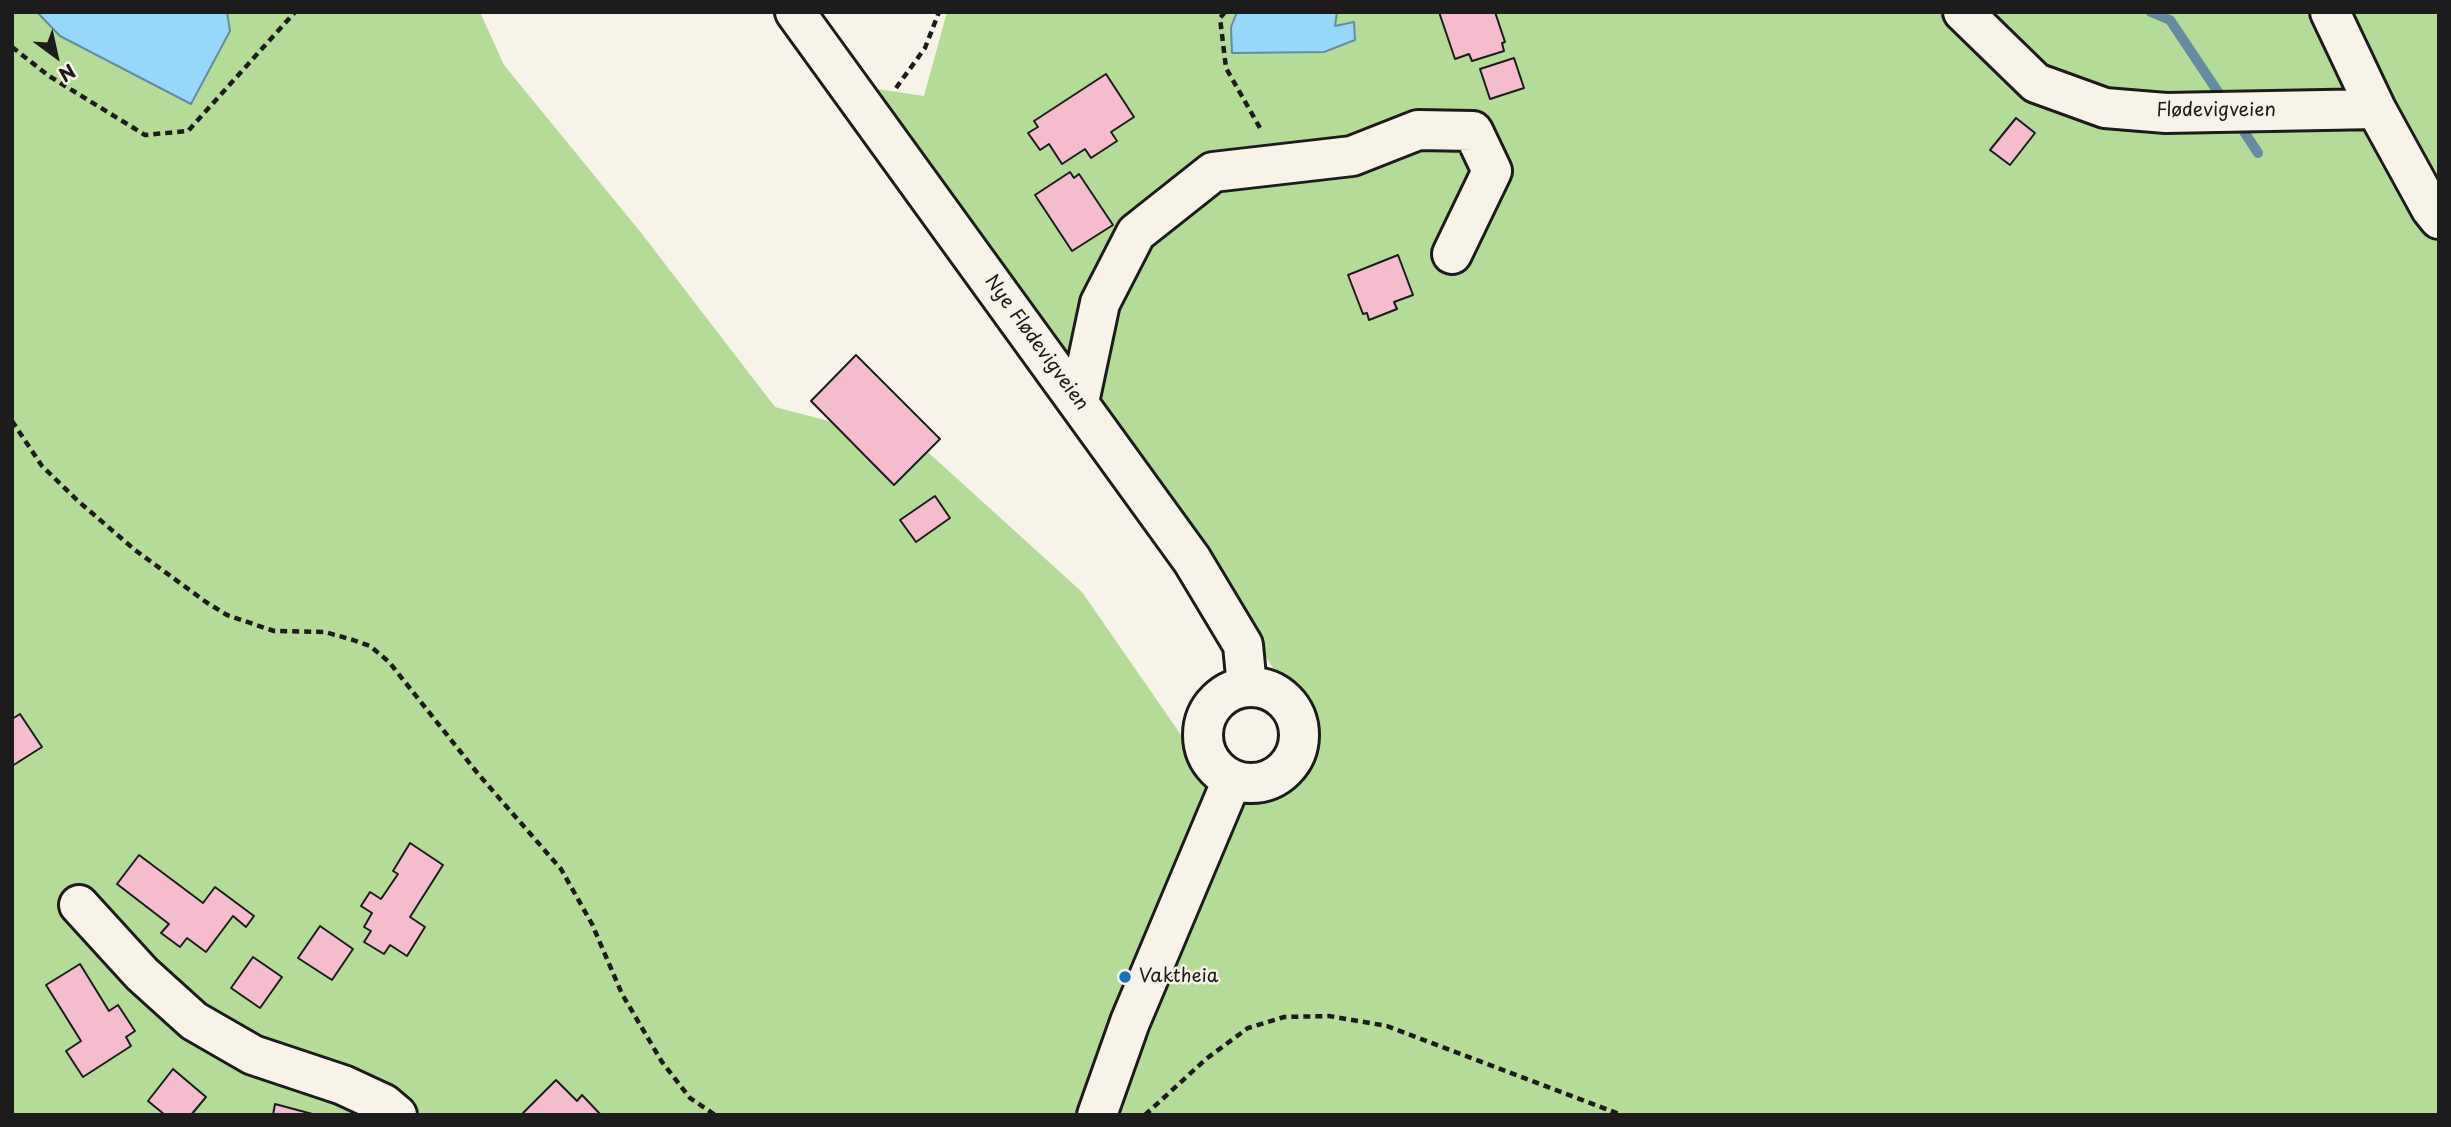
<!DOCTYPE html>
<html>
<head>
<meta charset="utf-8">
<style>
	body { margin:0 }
	#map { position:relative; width:2451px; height:1127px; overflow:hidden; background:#f7f3e8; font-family:"Playpen Sans",sans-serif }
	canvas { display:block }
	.frame { position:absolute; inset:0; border:14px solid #1c1c1c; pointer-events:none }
	.north { position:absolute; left:21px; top:21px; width:70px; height:70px; -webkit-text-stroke:5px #f7f3e8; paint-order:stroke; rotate:147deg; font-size:19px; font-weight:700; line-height:28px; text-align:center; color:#1c1c1c }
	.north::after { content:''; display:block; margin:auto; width:24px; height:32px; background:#1c1c1c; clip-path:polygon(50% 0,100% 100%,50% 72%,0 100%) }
</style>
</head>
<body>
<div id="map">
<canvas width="2451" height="1127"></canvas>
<div class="frame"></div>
<div class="north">N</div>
</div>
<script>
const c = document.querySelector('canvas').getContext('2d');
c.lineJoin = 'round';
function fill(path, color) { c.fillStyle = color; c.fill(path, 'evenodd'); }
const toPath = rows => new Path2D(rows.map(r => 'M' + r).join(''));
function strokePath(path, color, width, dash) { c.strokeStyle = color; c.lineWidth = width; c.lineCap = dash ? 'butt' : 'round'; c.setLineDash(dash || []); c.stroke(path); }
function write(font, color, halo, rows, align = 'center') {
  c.font = font + ' "Playpen Sans",sans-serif'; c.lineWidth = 5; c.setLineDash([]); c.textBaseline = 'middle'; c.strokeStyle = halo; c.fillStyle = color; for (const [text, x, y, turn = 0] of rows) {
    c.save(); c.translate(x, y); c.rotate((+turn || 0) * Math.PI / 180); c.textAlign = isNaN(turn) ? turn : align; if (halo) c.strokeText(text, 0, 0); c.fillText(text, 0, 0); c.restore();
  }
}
fill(toPath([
	[12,12,37,12,40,16,230,32,227,12,480,12,504,65,642,234,775,407,920,445,1082,592,1206,771,1266,791,1287,691,1173,506,851,85,924,96,947,12,2439,12,2439,1115,12,1115]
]), '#b4db97');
const water = toPath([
	[37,12,227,12,230,31,191,104,60,36,37,12],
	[1237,12,1337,12,1335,26,1354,22,1355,40,1324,52,1232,53,1231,27,1237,12]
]);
fill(water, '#97d7f9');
strokePath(water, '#668ca1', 2);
strokePath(toPath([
	[2151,12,2170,20,2226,104],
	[2237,121,2258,153]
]), '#668ca1', 10);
const building = toPath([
	[1439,12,1495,12,1505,42,1502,43,1504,51,1472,61,1469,54,1455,59,1439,12],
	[1514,58,1524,88,1490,99,1480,69,1514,58],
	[1106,74,1134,117,1111,132,1117,141,1091,158,1085,149,1062,164,1049,144,1040,150,1028,133,1038,127,1034,121,1106,74],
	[2016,118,2035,133,2010,165,1990,150,2016,118],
	[1070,172,1074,178,1079,174,1113,225,1072,251,1035,195,1070,172],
	[1398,255,1413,295,1394,302,1397,309,1369,320,1367,313,1363,314,1348,275,1398,255],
	[856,355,940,439,894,485,811,401,856,355],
	[935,496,950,518,916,542,900,520,935,496],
	[20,714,42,747,12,766,12,719,20,714],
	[410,843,443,865,410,917,425,927,407,956,390,945,384,954,364,942,371,931,364,927,372,913,361,906,370,892,381,899,398,874,393,871,410,843],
	[139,855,203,903,215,887,254,916,246,927,233,916,206,952,187,938,180,947,161,933,169,924,117,884,139,855],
	[320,926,353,949,332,980,298,958,320,926],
	[253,957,282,977,260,1008,231,988,253,957],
	[80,964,109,1011,118,1005,135,1031,126,1037,131,1046,83,1077,66,1051,81,1041,46,985,80,964],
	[173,1069,206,1097,191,1115,165,1115,148,1101,173,1069],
	[556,1080,577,1101,582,1095,601,1115,525,1115,523,1113,556,1080],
	[275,1104,316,1115,273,1115,275,1104]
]);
fill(building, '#f5bcce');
strokePath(building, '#1c1c1c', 2);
const minor = toPath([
	[795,12,1192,560,1243,645,1247,687],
	[1963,12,2036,83,2105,108,2166,113,2376,109,2431,209,2439,219],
	[2330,12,2376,109],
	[1079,402,1100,303,1136,233,1213,172,1352,156,1418,130,1473,131,1492,171,1452,254],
	'1203 735a48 48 0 1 1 96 0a48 48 0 1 1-96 0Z',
	[79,905,142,974,194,1021,253,1055,343,1085,384,1104,397,1115],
	[1097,1115,1130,1022,1232,780]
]);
strokePath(minor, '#1c1c1c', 44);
strokePath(toPath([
	[1225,12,1220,18,1226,68,1260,128],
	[12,47,49,76,145,135,188,131,295,12],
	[896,88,925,48,939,12],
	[12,421,42,466,78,501,135,550,206,602,227,615,274,631,325,632,353,640,370,646,389,662,479,775,561,869,592,924,622,994,662,1062,690,1098,715,1115],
	[1145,1115,1206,1059,1248,1028,1284,1017,1329,1016,1387,1026,1622,1115]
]), '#1c1c1c', 4.5, [7, 5]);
strokePath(minor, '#f7f3e8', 38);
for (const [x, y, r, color] of [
	[1125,977,7,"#1f6fb2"]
]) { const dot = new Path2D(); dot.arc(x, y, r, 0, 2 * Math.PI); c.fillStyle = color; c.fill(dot); strokePath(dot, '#f7f3e8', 2.5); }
write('19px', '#1c1c1c', '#f7f3e8', [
	["Flødevigveien",2216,111],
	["Nye Flødevigveien",1036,343,54]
]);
write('19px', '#1c1c1c', '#f7f3e8', [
	["Vaktheia",1139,977]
], 'left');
</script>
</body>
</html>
